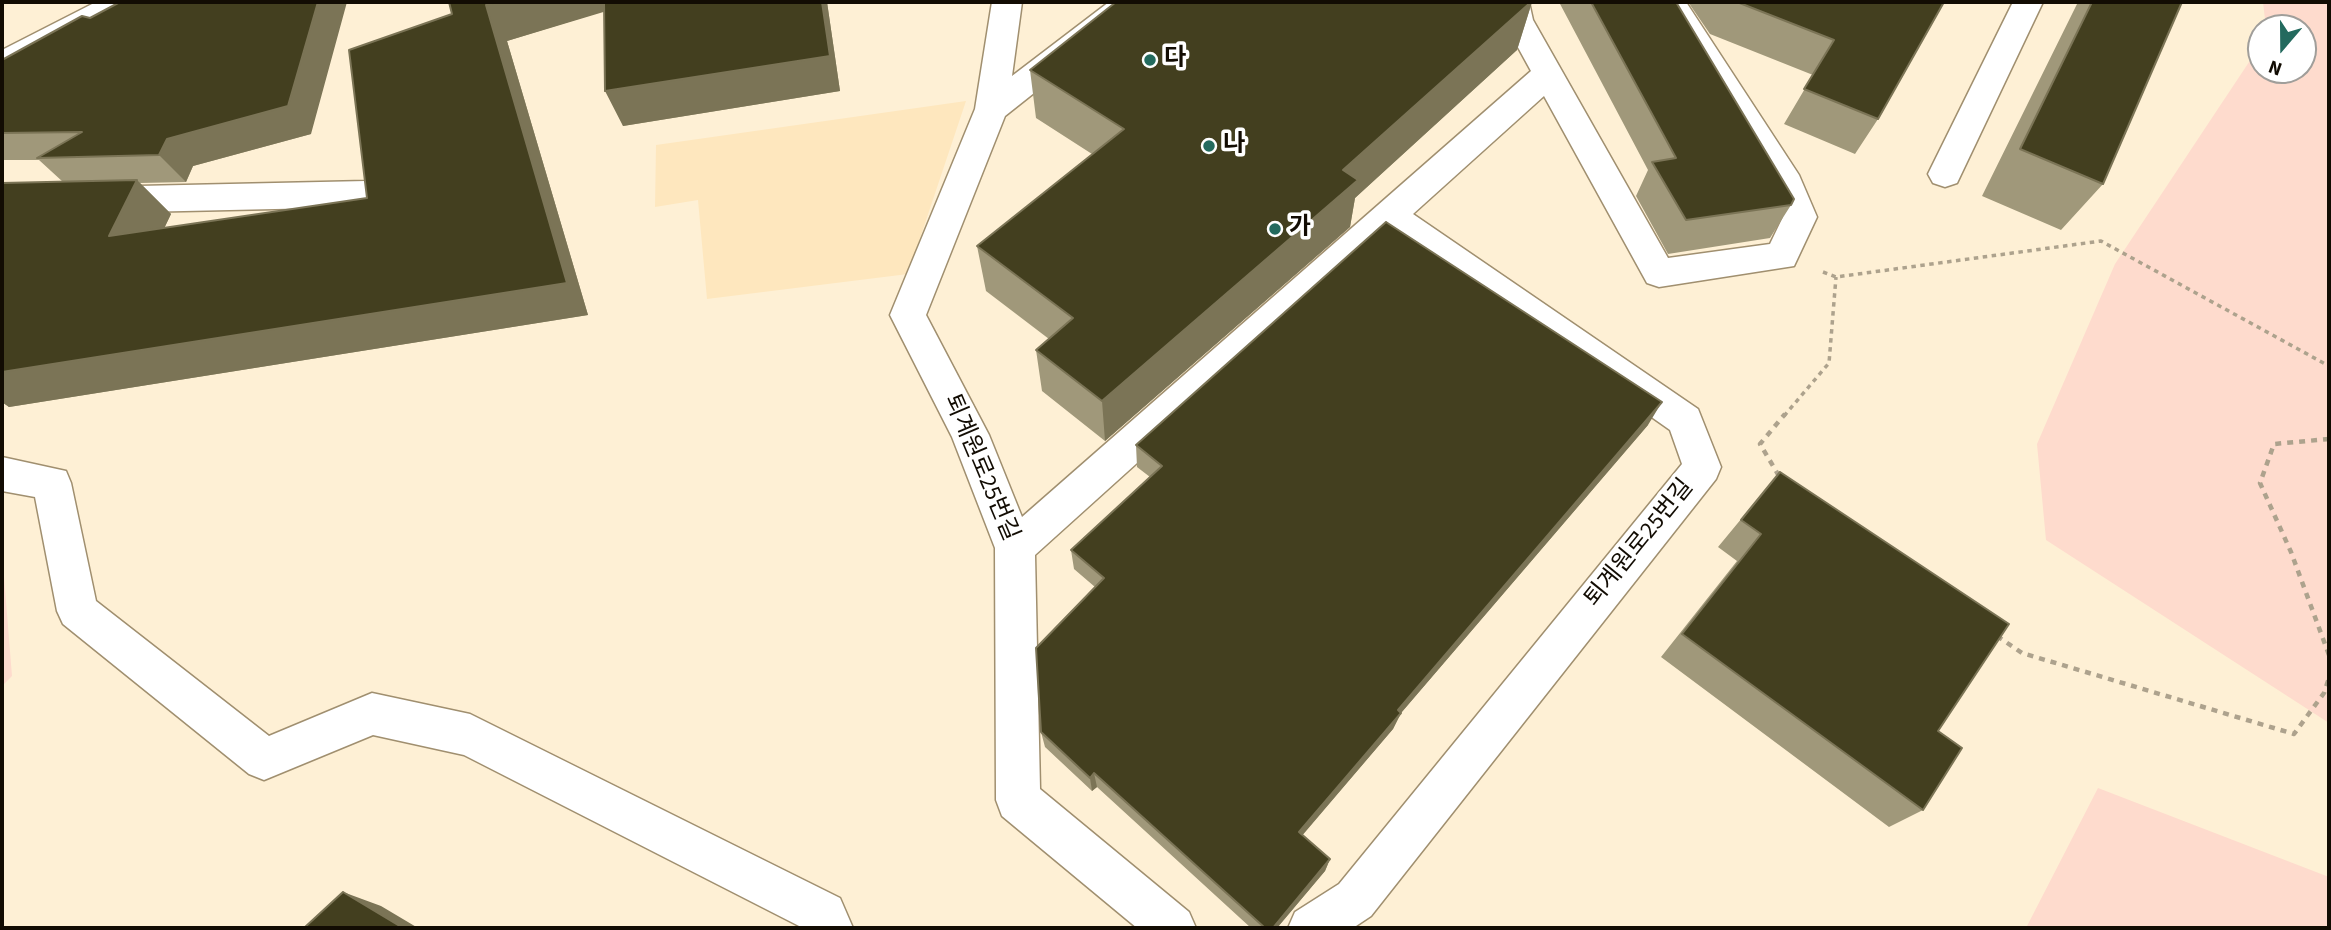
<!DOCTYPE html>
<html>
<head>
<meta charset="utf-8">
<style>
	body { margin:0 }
	#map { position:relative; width:2331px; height:930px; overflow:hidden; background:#fef0d5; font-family:"Source Sans 3",sans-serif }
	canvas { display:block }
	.frame { position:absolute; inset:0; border:4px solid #120c03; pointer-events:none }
	.north { position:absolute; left:2247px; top:14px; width:70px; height:70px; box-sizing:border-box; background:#fff; border:2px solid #a09e9a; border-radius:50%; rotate:200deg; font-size:19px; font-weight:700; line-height:28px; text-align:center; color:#120c03 }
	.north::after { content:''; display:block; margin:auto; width:24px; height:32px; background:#236a5e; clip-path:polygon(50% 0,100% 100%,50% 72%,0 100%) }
</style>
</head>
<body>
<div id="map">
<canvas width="2331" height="930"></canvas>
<div class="frame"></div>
<div class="north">N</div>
</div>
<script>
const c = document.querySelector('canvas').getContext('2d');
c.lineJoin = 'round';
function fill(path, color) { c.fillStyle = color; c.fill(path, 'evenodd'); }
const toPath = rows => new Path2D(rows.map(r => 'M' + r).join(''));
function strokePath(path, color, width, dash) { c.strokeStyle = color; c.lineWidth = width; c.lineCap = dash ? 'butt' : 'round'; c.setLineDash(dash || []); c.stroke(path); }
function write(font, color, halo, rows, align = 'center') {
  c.font = font + ' "Source Sans 3","Noto Sans KR",sans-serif'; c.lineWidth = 7; c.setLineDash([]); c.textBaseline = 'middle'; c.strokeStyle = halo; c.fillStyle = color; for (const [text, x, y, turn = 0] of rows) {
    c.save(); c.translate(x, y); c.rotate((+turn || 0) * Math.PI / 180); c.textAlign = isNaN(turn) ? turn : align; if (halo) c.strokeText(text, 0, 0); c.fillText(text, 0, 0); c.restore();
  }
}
fill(toPath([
	[966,101,908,274,707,299,698,200,655,207,656,145]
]), '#fee7be');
fill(toPath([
	[2263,2,2329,2,2329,723,2046,540,2037,444,2115,264,2261,44,2261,70,2303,70,2303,28,2266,28],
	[3,564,12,676,2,686,2,565],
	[2098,788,2329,877,2329,928,2026,928]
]), '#fedbcd');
const minor = toPath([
	[96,2,136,2,132,9,13,71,2,74,2,50,96,2],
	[992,2,1022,2,1012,76,1109,2,1144,2,1140,9,1005,116,926,315,989,435,1022,517,1531,71,1503,20,1499,2,1529,2,1533,20,1668,258,1770,244,1783,217,1771,187,1656,2,1686,2,1799,175,1817,217,1794,266,1659,287,1647,283,1544,96,1413,214,1698,409,1721,467,1716,479,1371,916,1353,928,1288,928,1295,912,1339,884,1682,464,1670,430,1391,234,1035,555,1040,789,1189,912,1196,928,1137,928,1002,816,996,800,995,548,952,437,890,315,975,109,992,2],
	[2013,2,2043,2,1957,183,1945,187,1933,183,1928,174,2013,2],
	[366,181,378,185,383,194,378,203,366,207,2,215,2,189,366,181],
	[2,457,66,471,71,483,96,601,269,736,372,693,470,714,840,898,853,928,803,928,464,755,373,735,264,780,249,774,63,624,57,611,35,497,2,491,2,457]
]);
strokePath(minor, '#a08f6f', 3);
strokePath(toPath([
	[1823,272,1836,277,2101,241,2329,366],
	[1784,416,1829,363,1836,277]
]), '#ada28d', 3.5, [4.5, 4.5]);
strokePath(toPath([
	[2329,439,2274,444,2260,483,2291,552,2329,655],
	[1779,476,1760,444,1785,414],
	[1997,636,2022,653,2294,734,2324,693,2329,678]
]), '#ada28d', 4.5, [6, 6]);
fill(minor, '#fff');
fill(toPath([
	[449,2,827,2,840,91,623,126,604,11,507,41,588,315,9,407,2,402,2,183,63,182,39,160,4,160,2,158,2,60,311,134,193,166,186,182,140,183,171,214,164,228,367,198,452,14],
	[1532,2,1517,50,1355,198,1350,227,1105,441,1042,391,1036,350,1049,339,986,291,977,246,1092,154,1036,118,1030,70],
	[1559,2,1676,2,1791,205,1770,238,1668,254,1636,196,1648,170],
	[1688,2,1944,2,1878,119,1855,154,1784,124,1813,75,1710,34],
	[2078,2,2182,2,2103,184,2061,230,1982,196],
	[1648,425,1401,713,1393,729,1302,835,1330,859,1325,871,1277,928,1251,928,1097,787,1092,791,1045,747,1041,732,1095,587,1074,569,1071,550,1150,477,1137,467,1136,445],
	[1780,472,1938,731,1923,810,1889,827,1661,657,1737,561,1718,547]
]), '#a0987a');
fill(toPath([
	[318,2,347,2,311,134,193,166,186,182,159,155,167,139],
	[498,2,618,2,620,7,507,41,588,315,9,407,2,402,2,372,567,283,486,5],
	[822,2,827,2,840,91,623,126,605,91],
	[1532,2,1517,50,1355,198,1350,227,1105,441,1102,401,1343,170],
	[137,180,171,214,145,269,109,236],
	[1662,402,1648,425,1401,713,1393,729,1295,844,1299,832,1398,710],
	[1094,773,1097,787,1092,791,1090,778],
	[1330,859,1325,871,1277,928,1273,928],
	[343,892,381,906,418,928,403,928]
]), '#7b7456');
const building = toPath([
	[120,2,318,2,288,106,167,139,159,155,37,158,82,132,2,133,2,60,82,16,90,18,120,2],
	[449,2,498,2,486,5,567,283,2,372,2,183,137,180,109,236,367,198,349,50,452,14,449,2],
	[604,2,822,2,830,56,605,91,604,2],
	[1116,2,1531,2,1343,170,1358,180,1102,401,1036,350,1073,318,977,246,1124,129,1030,70,1116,2],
	[1591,2,1676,2,1794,199,1791,205,1686,220,1652,162,1676,158,1591,2],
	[1737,2,1944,2,1878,119,1804,89,1834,40,1737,2],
	[2092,2,2182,2,2103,184,2020,149,2092,2],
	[1386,222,1662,402,1398,710,1401,713,1299,832,1330,859,1273,928,1265,928,1094,773,1090,778,1041,732,1036,648,1104,578,1071,550,1162,466,1136,445,1386,222],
	[1780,472,2009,624,1938,731,1962,748,1923,810,1682,634,1761,534,1741,520,1780,472],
	[343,892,403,928,304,928,343,892]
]);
fill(building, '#433f1f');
strokePath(building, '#7b7456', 2);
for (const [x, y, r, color] of [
	[1150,60,7,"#236a5e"],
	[1209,146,7,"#236a5e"],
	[1275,229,7,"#236a5e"]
]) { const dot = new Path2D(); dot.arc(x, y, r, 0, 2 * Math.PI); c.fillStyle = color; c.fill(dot); strokePath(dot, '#fff', 2.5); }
write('bold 24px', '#120c03', '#fff', [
	["다",1164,60],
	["나",1223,146],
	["가",1289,229]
], 'left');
write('24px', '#120c03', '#fff', [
	["퇴계원로25번길",980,468,67],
	["퇴계원로25번길",1640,544,-51]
]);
</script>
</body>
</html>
